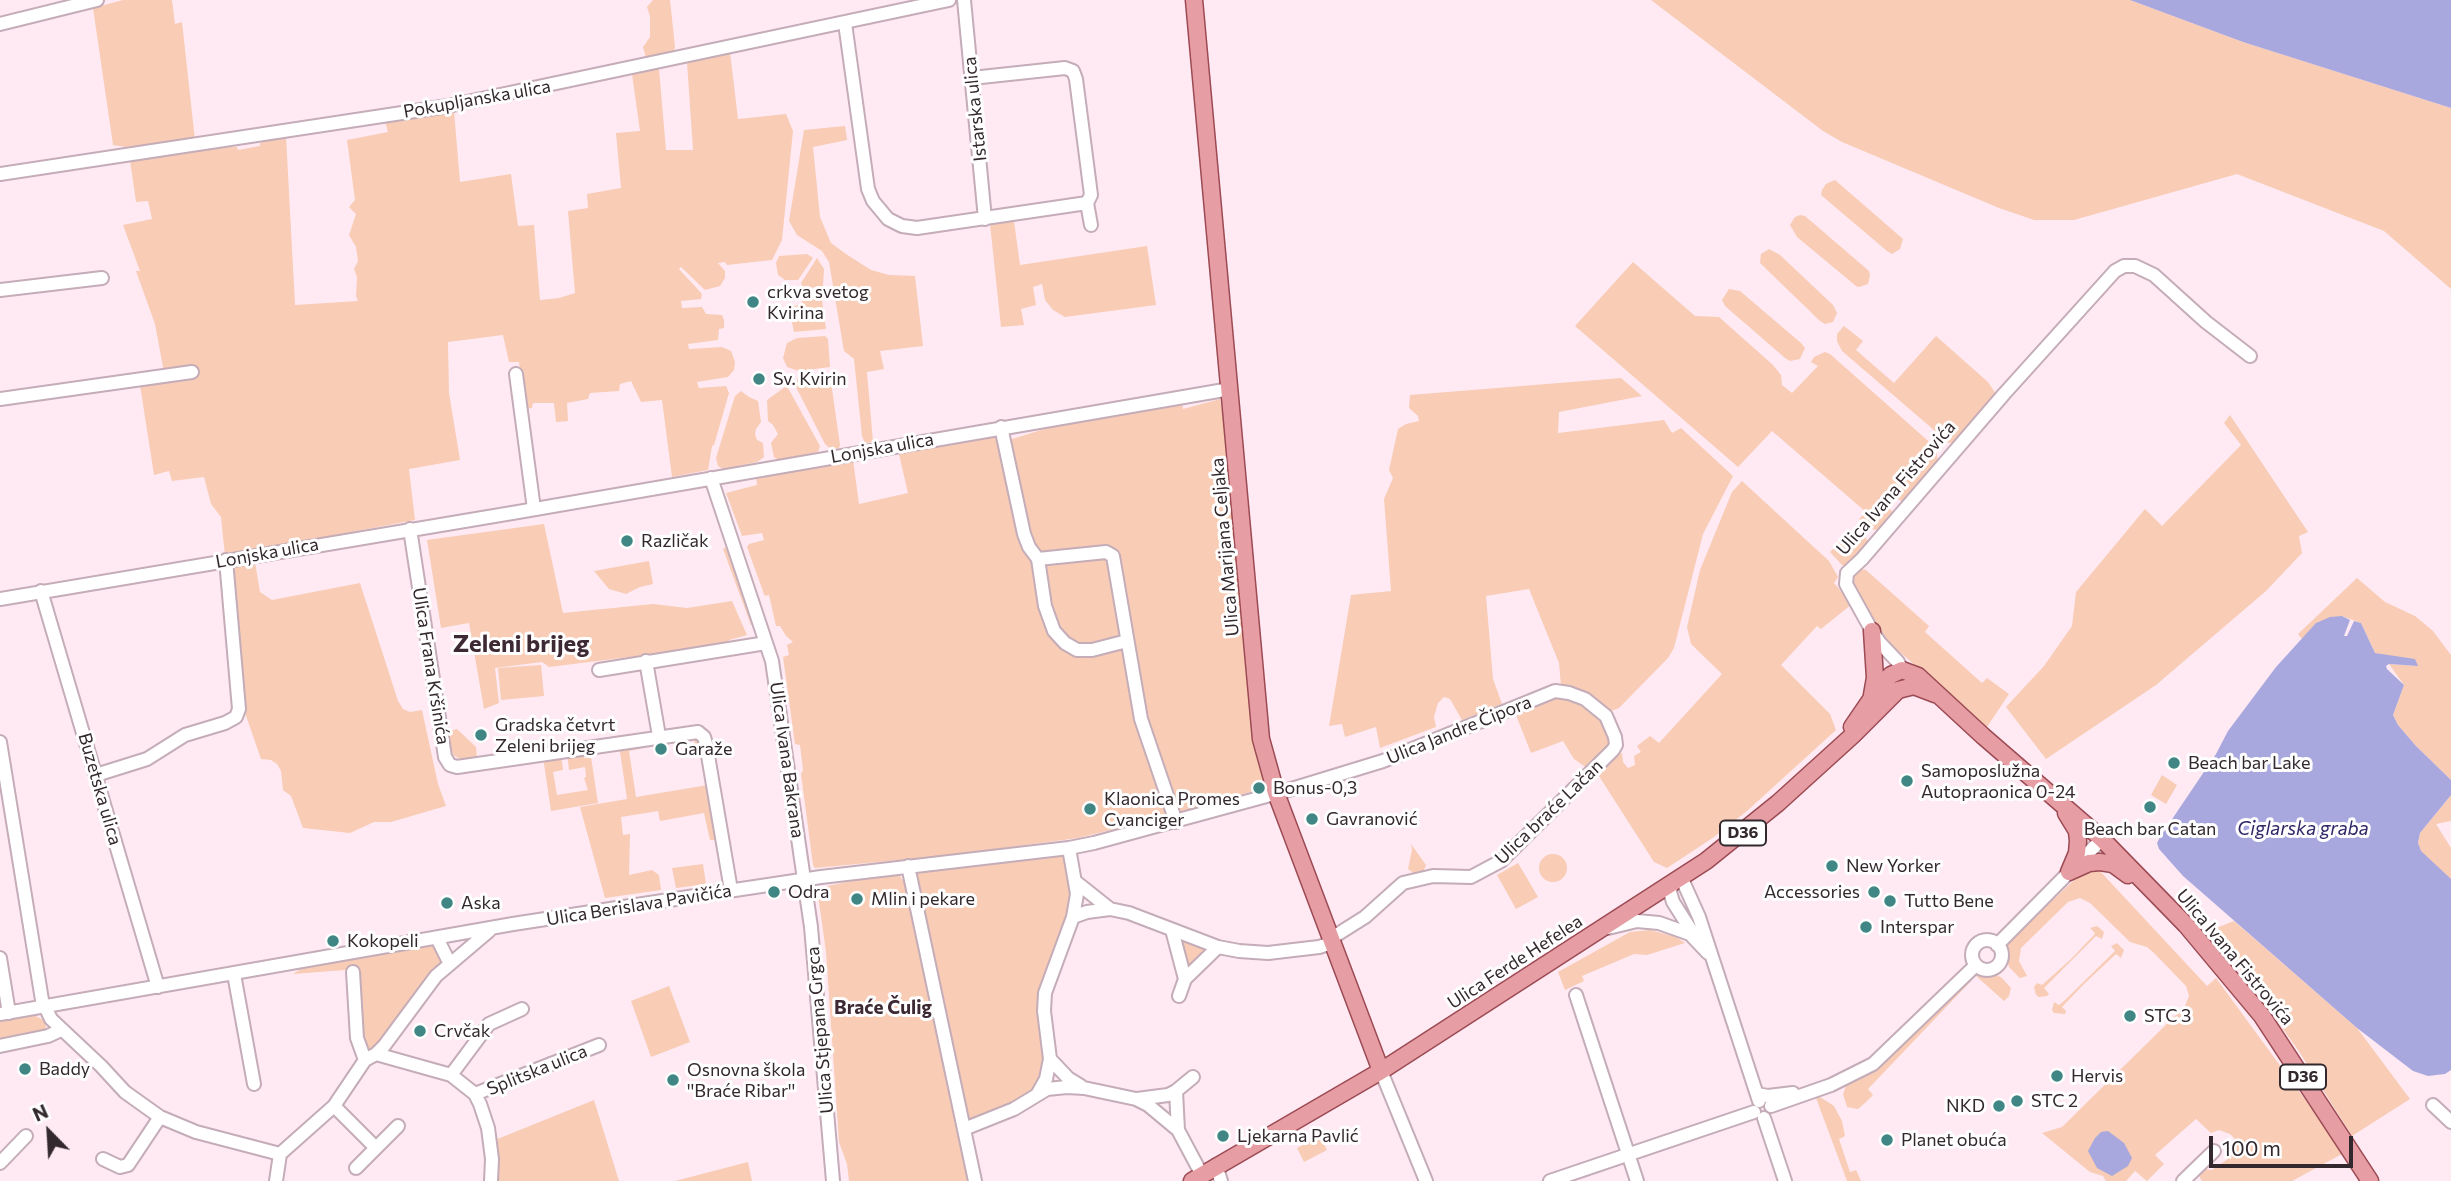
<!DOCTYPE html>
<html>
<head>
<meta charset="utf-8">
<style>
	body { margin:0 }
	#map { position:relative; width:2451px; height:1181px; overflow:hidden; background:#ffeaf4; font-family:Commissioner,sans-serif }
	canvas { display:block }
	.north { position:absolute; left:14px; top:1097px; width:70px; height:70px; -webkit-text-stroke:5px #fefefe; paint-order:stroke; rotate:336deg; font-size:19px; font-weight:700; line-height:28px; text-align:center; color:#32282d }
	.north::after { content:''; display:block; margin:auto; width:24px; height:32px; background:#32282d; clip-path:polygon(50% 0,100% 100%,50% 72%,0 100%) }
	.scale { position:absolute; left:2209px; top:1136px; width:144px; height:32px; box-sizing:border-box; border:4px solid #32282d; border-top:0; padding-left:9px; font-size:21px; line-height:24px; white-space:nowrap; color:#32282d; -webkit-text-stroke:5px #fefefe; paint-order:stroke }
</style>
</head>
<body>
<div id="map">
<canvas width="2451" height="1181"></canvas>
<div class="north">N</div>
<div class="scale">100 m</div>
</div>
<script>
const c = document.querySelector('canvas').getContext('2d');
c.lineJoin = 'round';
function fill(path, color) { c.fillStyle = color; c.fill(path, 'evenodd'); }
const toPath = rows => new Path2D(rows.map(r => 'M' + r).join(''));
function strokePath(path, color, width, dash) { c.strokeStyle = color; c.lineWidth = width; c.lineCap = dash ? 'butt' : 'round'; c.setLineDash(dash || []); c.stroke(path); }
function write(font, color, halo, rows, align = 'center') {
  c.font = font + ' Commissioner,sans-serif'; c.lineWidth = 6; c.setLineDash([]); c.textBaseline = 'middle'; c.strokeStyle = halo; c.fillStyle = color; for (const [text, x, y, turn = 0] of rows) {
    c.save(); c.translate(x, y); c.rotate((+turn || 0) * Math.PI / 180); c.textAlign = isNaN(turn) ? turn : align; if (halo) c.strokeText(text, 0, 0); c.fillText(text, 0, 0); c.restore();
  }
}
fill(toPath([
	[123,0,172,0,175,24,182,22,195,140,153,146,126,147,113,145,93,8],
	[653,0,670,0,675,47,673,53,646,58,643,47,650,37,650,16,647,7],
	[1651,0,2130,0,2243,42,2451,108,2451,289,2384,231,2237,174,2074,220,2034,220,1999,208,1842,142,1823,131],
	[730,52,738,119,786,114,793,131,782,240,772,260,727,265,725,262,718,263,725,271,725,278,720,286,705,290,681,267,679,269,702,294,701,299,681,301,682,308,702,307,706,314,722,315,724,320,724,328,719,329,718,340,688,344,689,349,722,347,731,351,735,362,734,370,728,377,697,382,699,388,726,386,729,393,714,445,712,446,708,470,672,477,662,400,641,402,631,381,620,384,619,391,590,393,588,399,567,403,568,421,556,422,554,403,533,403,532,408,524,409,519,362,509,362,503,335,448,342,449,393,460,460,409,469,415,520,225,556,221,517,211,504,204,477,172,481,169,471,154,475,140,385,165,378,155,324,136,271,140,271,123,225,152,219,148,201,136,202,130,160,202,148,237,147,238,150,260,146,260,143,286,136,295,305,358,301,356,296,357,277,354,269,358,261,356,247,349,235,356,214,349,207,355,200,347,140,388,132,385,121,454,111,460,182,511,174,518,226,534,225,540,300,559,298,575,293,568,211,588,208,587,194,621,188,616,133,640,131,632,74,659,69,666,150,693,150,687,62],
	[845,126,847,140,813,147,820,217,831,243,846,254,871,270,889,275,915,276,923,346,880,351,884,369,867,372,873,442,865,443,862,436,854,359,844,351,829,262,822,251,797,235,789,221,804,130],
	[1835,180,1903,239,1900,249,1892,254,1887,251,1821,195,1822,190,1826,184],
	[1800,215,1805,216,1869,271,1870,275,1868,284,1859,287,1856,286,1797,237,1790,225,1795,217],
	[1014,221,1020,265,1147,246,1156,305,1065,317,1053,310,1045,300,1042,284,1033,287,1036,305,1021,309,1024,325,1001,327,990,224],
	[1769,249,1780,255,1833,305,1837,313,1833,322,1825,324,1820,321,1760,263,1761,254],
	[807,254,813,258,798,280,785,280,778,275,776,263,779,256],
	[817,258,824,269,823,286,804,289,801,283],
	[1633,262,1695,316,1719,317,1773,365,1781,375,1782,385,1792,393,1818,366,1811,362,1814,357,1825,352,1830,354,1935,447,1939,464,1904,503,1891,494,1883,504,1897,515,1881,529,1874,530,1859,519,1866,512,1772,431,1738,467,1575,326],
	[1729,289,1740,291,1801,343,1805,348,1800,359,1790,361,1785,358,1725,306,1722,300],
	[821,293,826,329,794,332,792,322,787,322,786,309,801,304,806,295],
	[1844,326,1863,341,1856,350,1894,383,1936,336,1988,382,1996,394,1959,442,1949,443,1842,351,1837,341,1837,334],
	[825,336,828,339,830,367,799,371,787,367,783,358,787,343,797,338],
	[830,375,840,445,839,448,832,450,825,444,795,385,798,378],
	[1621,378,1642,396,1559,412,1558,433,1664,420,1672,433,1681,428,1733,476,1703,534,1674,648,1668,658,1619,708,1611,711,1586,694,1561,686,1559,663,1529,589,1486,596,1493,679,1502,704,1462,720,1450,699,1444,697,1438,703,1434,717,1436,727,1380,748,1376,727,1345,737,1342,724,1329,726,1351,595,1391,591,1384,499,1393,478,1389,470,1398,429,1406,424,1419,421,1418,416,1409,408,1410,395],
	[785,387,788,388,820,446,818,452,779,460,774,457,771,443,778,434,773,425,768,421,767,400],
	[741,391,749,397,758,401,761,422,756,429,755,434,757,440,763,443,764,457,757,462,723,469,718,466,716,458,735,396],
	[1220,399,1231,465,1266,787,1188,811,1078,838,951,855,815,868,813,865,801,774,803,770,800,745,795,744,783,657,789,655,787,645,793,642,786,636,780,626,776,626,769,595,765,596,764,594,747,547,749,544,764,540,762,533,742,536,726,493,757,485,756,476,853,460,859,504,908,493,898,450,981,436,1009,440,1077,419,1182,400,1183,409],
	[2230,415,2308,532,2299,536,2302,553,2266,591,2156,685,2046,759,2006,707,2044,666,2072,626,2076,592,2145,509,2162,526,2241,445,2224,423],
	[1742,481,1829,561,1838,577,1834,583,1852,604,1821,629,1817,626,1781,665,1830,714,1836,730,1747,811,1714,837,1667,868,1654,862,1597,773,1612,756,1622,753,1623,762,1628,768,1635,765,1634,756,1641,752,1637,746,1650,736,1659,743,1722,674,1691,644,1687,627,1700,570,1732,492],
	[544,524,563,613,653,604,687,608,732,601,747,635,729,640,727,645,549,667,542,662,495,668,499,703,484,709,469,623,441,628,427,540],
	[1853,529,1863,532,1868,542,1846,566,1842,565,1830,552],
	[728,546,755,623,751,625,723,549],
	[649,561,653,584,640,587,626,594,609,589,594,571],
	[255,562,260,592,272,600,360,583,398,701,403,709,410,712,422,710,438,784,446,806,391,822,374,822,350,833,303,828,291,796,283,790,281,771,277,764,271,760,261,759,244,710,232,569,234,565],
	[1861,569,1866,570,1929,626,1925,632,1982,683,1987,678,2009,694,1987,727,1888,642,1855,587,1853,579,1856,572],
	[2357,578,2385,602,2415,616,2433,631,2451,655,2451,780,2416,746,2398,725,2393,715,2404,685,2389,664,2417,666,2375,653,2361,623,2342,616,2318,622,2302,639,2298,634],
	[541,665,544,696,501,700,498,668],
	[1560,695,1599,712,1611,736,1609,745,1587,768,1574,759,1563,741,1531,753,1514,710],
	[457,729,476,747,477,759,462,760,453,755,446,732],
	[684,734,701,739,700,747,695,749,694,738,629,751,636,797,708,785,718,840,710,840,704,813,660,821,658,811,621,817,623,835,630,834,629,875,652,870,659,875,661,890,605,898,580,807,627,799,619,745],
	[583,751,584,758,591,757,598,803,551,811,543,757,561,754,563,770,553,772,557,795,588,790,584,778,586,777,585,767,569,770,567,753],
	[2162,775,2177,785,2166,804,2151,795],
	[2451,795,2451,821,2436,824,2451,848,2451,895,2420,851,2418,843,2420,833],
	[1411,844,1426,865,1423,872,1416,875,1408,869,1412,850],
	[1063,852,1066,855,1072,895,1064,932,1055,947,1041,1000,1039,1023,1045,1062,1042,1075,1034,1091,1012,1105,967,1121,915,875,917,871],
	'1539 868a14 14 0 1 1 28 0a14 14 0 1 1-28 0Z',
	[1518,863,1538,897,1516,909,1497,875],
	[703,864,706,884,676,888,672,868],
	[2093,867,2099,870,2207,986,2216,978,2344,1153,2292,1181,2202,1181,2199,1176,2205,1169,2212,1170,2225,1161,2231,1156,2235,1145,2234,1138,2230,1134,2219,1130,2211,1133,2196,1119,2155,1155,2164,1164,2147,1181,2135,1171,2126,1181,2106,1181,2103,1176,2090,1172,2042,1133,2062,1127,2185,1006,2189,996,2186,986,2154,953,2147,947,2130,942,2090,903,2080,898,2068,902,2021,948,2019,961,2027,976,2020,978,2009,967,2004,951,2006,943,2083,872],
	[888,874,900,876,907,887,969,1181,849,1181,847,1164,839,1142,826,952,817,888],
	[2234,921,2357,1028,2410,1099,2352,1136,2298,1050,2235,962,2209,931],
	[2097,926,2104,932,2102,939,2096,936,2044,988,2049,994,2047,996,2039,997,2036,995,2034,987,2037,983,2042,985,2070,960,2094,935,2095,933,2090,928],
	[1650,930,1676,937,1685,943,1647,955,1634,954,1582,976,1584,981,1565,990,1558,972,1630,932],
	[1181,938,1205,948,1206,952,1188,969],
	[2117,943,2124,950,2121,958,2116,954,2084,984,2062,1007,2066,1011,2065,1014,2054,1013,2052,1010,2054,1002,2059,1005,2064,1001,2115,951,2111,946],
	[427,945,435,946,442,959,441,964,383,1042,372,1050,362,1044,358,969,293,974,304,967],
	[1978,973,1995,974,2002,978,2011,988,2009,996,2004,1001,1975,975],
	[1970,978,1972,980,1868,1089,1873,1095,1865,1103,1858,1109,1847,1107,1843,1094,1847,1083,1897,1049],
	[669,986,690,1042,651,1057,631,1001],
	[32,1014,45,1021,46,1028,44,1031,0,1042,0,1020],
	[1820,1097,1834,1106,1842,1121,1845,1136,1839,1139,1850,1172,1856,1170,1861,1181,1847,1181,1816,1098],
	[594,1100,619,1181,496,1181,495,1140],
	[1320,1136,1327,1150,1304,1162,1297,1148],
	[748,1162,752,1181,675,1181]
]), '#f8ccb5');
fill(toPath([
	[2130,0,2451,0,2451,108,2243,42],
	[2342,616,2350,620,2344,636,2347,636,2354,621,2361,623,2375,653,2415,659,2418,666,2389,664,2386,666,2387,669,2404,685,2393,715,2398,725,2416,746,2451,780,2451,795,2420,833,2418,843,2421,851,2451,879,2451,1070,2445,1074,2428,1076,2413,1071,2357,1028,2183,876,2159,849,2157,843,2160,837,2216,754,2228,731,2276,667,2316,623,2330,617],
	[2108,1131,2124,1143,2132,1158,2128,1166,2112,1176,2097,1168,2088,1151,2095,1138,2101,1132]
]), '#a9a8de');
const minor = toPath([
	[964,0,985,219],
	[845,23,868,189,873,201,888,219,902,226,917,228,1087,203],
	[0,24,97,0],
	[972,78,1065,68,1073,71,1076,79,1091,195,1087,203,1091,225],
	[0,174,448,106,949,0],
	[0,290,102,278],
	[516,374,534,509],
	[0,399,192,372],
	[1001,427,1024,534,1029,547,1038,559,1045,606,1054,631,1065,643,1077,650,1092,650,1127,641],
	[711,478,772,661,811,927,833,1181],
	[410,529,445,757,450,765,457,767,698,732,704,737,706,744,731,890],
	[1038,559,1106,552,1113,556,1141,719,1176,822],
	[41,591,158,987],
	[0,599,518,512,1230,389],
	[646,661,659,736],
	[599,670,766,643],
	[1902,670,1898,662,1880,643,1872,631,1846,584,1847,573,1862,559,2004,394,2115,271,2124,266,2135,266,2154,275,2206,322,2250,356],
	[0,742,42,1000,51,1019,101,1066,125,1092,160,1117,196,1132,280,1154],
	[96,775,147,759,185,735,225,723,236,717,239,709,226,560],
	[1069,848,1077,894,1073,917,1045,993,1044,1011,1050,1059,1068,1078,1081,1086],
	[908,866,975,1181],
	[1681,877,1699,917,1759,1101],
	[1076,882,1110,909,1129,913,1218,947,1239,951,1268,953,1319,947,1332,943],
	[1672,883,1670,892,1673,902,1694,935],
	[1073,917,1087,912,1110,909],
	[1608,928,1637,921,1659,923,1690,934,1708,953],
	[1172,930,1185,979,1179,996],
	[437,938,449,962],
	'1972 955a15 15 0 1 1 30 0a15 15 0 1 1-30 0Z',
	[1997,945,2102,839],
	[0,958,9,1013],
	[353,972,357,1038,365,1060],
	[234,974,254,1084],
	[1185,979,1218,947],
	[1576,995,1637,1181],
	[0,1014,513,924,695,896,821,877,1069,848,1094,843,1285,791,1383,761,1555,691,1569,693,1585,699,1606,716,1615,737,1616,745,1613,750,1501,861,1471,877,1433,876,1403,883,1365,917,1330,939],
	[0,1046,48,1036,61,1030],
	[376,1054,451,1075,475,1094,480,1104,488,1128,492,1159,491,1181],
	[1381,1071,1426,1181],
	[451,1075,489,1024,522,1009],
	[1176,1091,1178,1130],
	[475,1094,599,1045],
	[1757,1094,1768,1096,1793,1093],
	[1037,1095,1046,1079,1050,1059],
	[1137,1099,1168,1095,1176,1091,1193,1077],
	[2433,1105,2451,1122],
	[334,1106,376,1148],
	[1771,1106,1831,1085,1873,1064,1976,965],
	[1764,1118,1785,1181],
	[964,1129,1014,1109,1047,1089,1067,1087,1084,1088,1136,1099,1148,1105,1178,1130,1202,1175],
	[280,1154,334,1106,365,1060,376,1054,384,1046,436,976,489,931],
	[103,1159,120,1167,128,1165,160,1117],
	[0,1163,26,1136],
	[1216,1165,1221,1181],
	[356,1168,398,1126],
	[276,1181,280,1154],
	[1550,1181,1754,1112],
	[2183,1181,2214,1151]
]);
const major = toPath([
	[1194,0,1261,739,1276,793,1381,1071],
	[1872,631,1875,678,1872,695],
	[1902,670,1918,676,1983,736,2102,839,2186,925,2262,1016,2370,1181],
	[1852,727,1882,683,1891,675,1902,670],
	[2066,813,2077,831,2078,841,2077,853,2069,872],
	[2069,872,2089,863,2100,862,2113,864,2128,875],
	[1192,1181,1381,1071,1706,861,1778,803,1853,735,1898,690,1914,686,1935,694]
]);
strokePath(minor, '#c4acb8', 16);
strokePath(major, '#9c4a53', 19);
strokePath(minor, '#fff', 12);
strokePath(major, '#e69ea4', 16);
for (const [x, y, r, color] of [
	[753,302,7,"#3f8684"],
	[759,379,7,"#3f8684"],
	[627,541,7,"#3f8684"],
	[481,735,7,"#3f8684"],
	[661,749,7,"#3f8684"],
	[2174,763,7,"#3f8684"],
	[1907,781,7,"#3f8684"],
	[1259,788,7,"#3f8684"],
	[2150,807,7,"#3f8684"],
	[1090,809,7,"#3f8684"],
	[1312,819,7,"#3f8684"],
	[1832,866,7,"#3f8684"],
	[774,892,7,"#3f8684"],
	[1874,892,7,"#3f8684"],
	[857,899,7,"#3f8684"],
	[1890,901,7,"#3f8684"],
	[447,903,7,"#3f8684"],
	[1866,927,7,"#3f8684"],
	[333,941,7,"#3f8684"],
	[2130,1016,7,"#3f8684"],
	[420,1031,7,"#3f8684"],
	[25,1069,7,"#3f8684"],
	[2057,1076,7,"#3f8684"],
	[673,1080,7,"#3f8684"],
	[2017,1101,7,"#3f8684"],
	[1999,1106,7,"#3f8684"],
	[1223,1136,7,"#3f8684"],
	[1887,1140,7,"#3f8684"]
]) { const dot = new Path2D(); dot.arc(x, y, r, 0, 2 * Math.PI); c.fillStyle = color; c.fill(dot); strokePath(dot, '#fefefe', 2.5); }
for (const [x, y, w] of [
	[1743,833,46],
	[2303,1077,46]
]) { const box = new Path2D(); box.roundRect(x - w / 2, y - 12.5, w, 25, 5); c.fillStyle = '#fefefe'; c.fill(box); strokePath(box, '#32282d', 2); }
write('bold 16px', '#32282d', null, [
	["D36",1743,833],
	["D36",2303,1077]
]);
write('18px', '#32282d', '#fefefe', [
	["Pokupljanska ulica",477,99,-10],
	["Istarska ulica",975,109,-96],
	["Lonjska ulica",882,448,-10],
	["Ulica Ivana Fistrovića",1896,488,-49],
	["Ulica Marijana Celjaka",1225,547,-95],
	["Lonjska ulica",267,553,-10],
	["Ulica Frana Kršinića",431,666,81],
	["Ulica Jandre Čipora",1459,730,-22],
	["Ulica Ivana Bakrana",787,760,82],
	["Buzetska ulica",100,789,74],
	["Ulica braće Lačan",1549,812,-44],
	["Ulica Berislava Pavičića",639,905,-9],
	["Ulica Ivana Fistrovića",2235,957,50],
	["Ulica Ferde Hefelea",1515,962,-33],
	["Ulica Stjepana Grgca",820,1030,-95],
	["Splitska ulica",537,1070,-22]
]);
write('18px', '#32282d', '#fefefe', [
	["crkva svetog",767,292],
	["Kvirina",767,313],
	["Sv. Kvirin",773,379],
	["Različak",641,541],
	["Gradska četvrt",495,725],
	["Zeleni brijeg",495,746],
	["Garaže",675,749],
	["Beach bar Lake",2188,763],
	["Samoposlužna",1921,771],
	["Autopraonica 0-24",1921,792],
	["Bonus-0,3",1273,788],
	["Klaonica Promes",1104,799],
	["Cvanciger",1104,820],
	["Gavranović",1326,819],
	["Beach bar Catan",2150,829,"center"],
	["New Yorker",1846,866],
	["Odra",788,892],
	["Accessories",1860,892,"right"],
	["Mlin i pekare",871,899],
	["Tutto Bene",1904,901],
	["Aska",461,903],
	["Interspar",1880,927],
	["Kokopeli",347,941],
	["STC 3",2144,1016],
	["Crvčak",434,1031],
	["Baddy",39,1069],
	["Osnovna škola",687,1070],
	["''Braće Ribar''",687,1091],
	["Hervis",2071,1076],
	["STC 2",2031,1101],
	["NKD",1985,1106,"right"],
	["Ljekarna Pavlić",1237,1136],
	["Planet obuća",1901,1140]
], 'left');
write('italic 19px', '#302867', '#fefefe', [
	["Ciglarska graba",2303,829]
]);
write('bold 19px', '#3c2933', '#fefefe', [
	["Braće Čulig",883,1008]
]);
write('bold 24px', '#3c2933', '#fefefe', [
	["Zeleni brijeg",521,644]
]);
</script>
</body>
</html>
